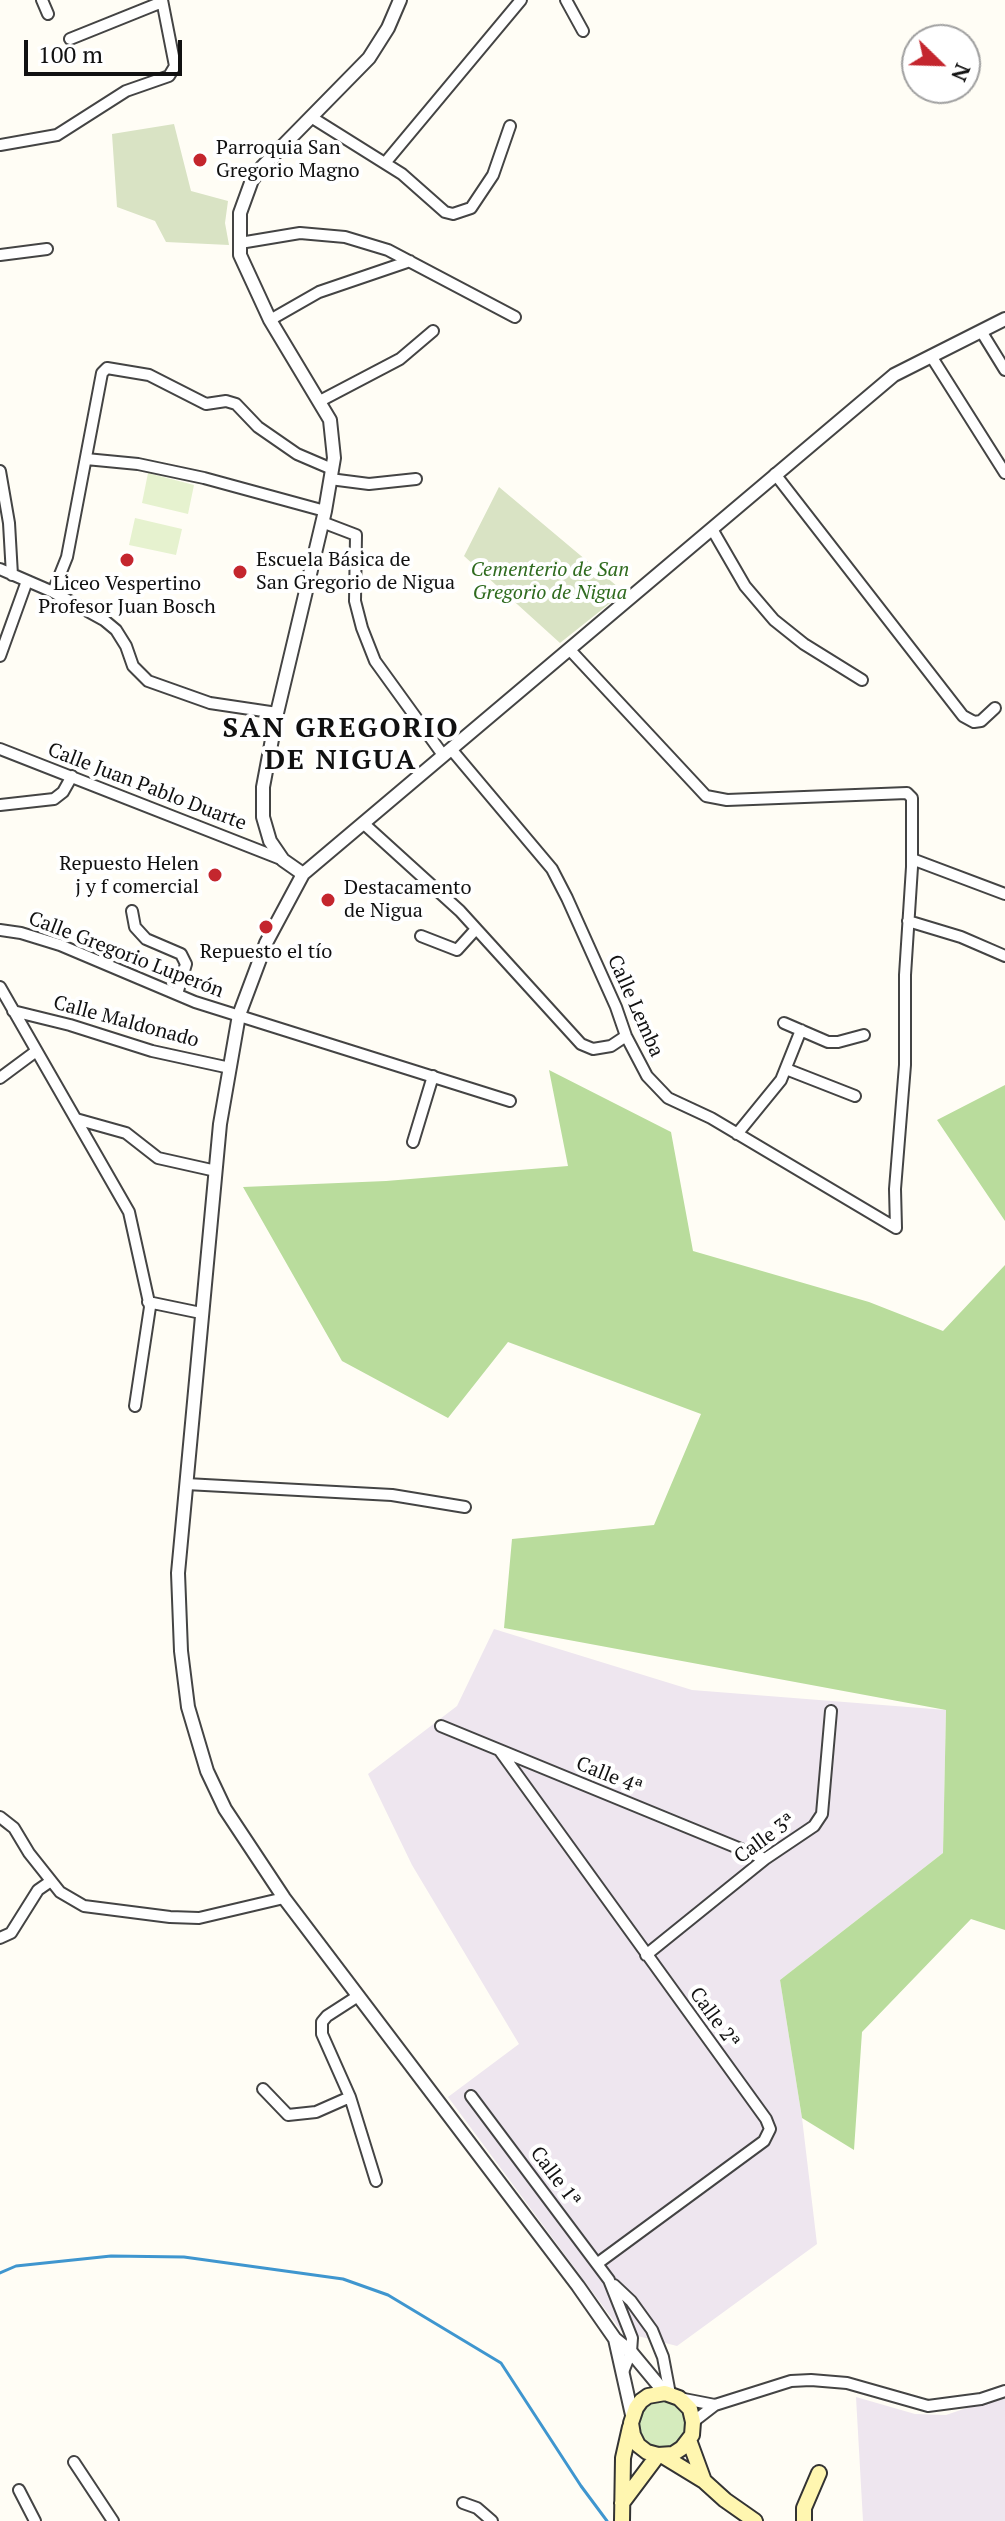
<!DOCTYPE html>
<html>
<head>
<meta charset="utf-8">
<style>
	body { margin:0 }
	#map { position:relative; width:1005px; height:2521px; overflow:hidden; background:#fffdf5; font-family:"PT Serif",serif }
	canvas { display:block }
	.north { position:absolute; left:901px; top:24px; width:80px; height:80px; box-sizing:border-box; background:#fff; border:2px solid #a0a0a0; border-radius:50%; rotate:113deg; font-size:22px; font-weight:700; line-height:32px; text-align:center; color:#111 }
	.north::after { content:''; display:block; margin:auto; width:28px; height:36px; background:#c4262e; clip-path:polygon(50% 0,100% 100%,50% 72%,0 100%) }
	.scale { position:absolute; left:24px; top:40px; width:158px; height:36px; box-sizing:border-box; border:4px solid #111; border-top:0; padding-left:10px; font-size:24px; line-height:28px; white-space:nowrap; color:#111; -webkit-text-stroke:6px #fff; paint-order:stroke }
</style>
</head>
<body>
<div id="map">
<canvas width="1005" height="2521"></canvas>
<div class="north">N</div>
<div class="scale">100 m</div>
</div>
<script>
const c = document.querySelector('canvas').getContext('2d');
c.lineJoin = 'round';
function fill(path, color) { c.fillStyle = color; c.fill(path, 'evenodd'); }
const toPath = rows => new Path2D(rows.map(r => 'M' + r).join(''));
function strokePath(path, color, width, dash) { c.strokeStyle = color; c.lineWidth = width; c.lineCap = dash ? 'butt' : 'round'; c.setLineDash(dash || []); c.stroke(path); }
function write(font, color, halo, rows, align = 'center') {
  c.font = font + ' "PT Serif",serif'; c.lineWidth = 8; c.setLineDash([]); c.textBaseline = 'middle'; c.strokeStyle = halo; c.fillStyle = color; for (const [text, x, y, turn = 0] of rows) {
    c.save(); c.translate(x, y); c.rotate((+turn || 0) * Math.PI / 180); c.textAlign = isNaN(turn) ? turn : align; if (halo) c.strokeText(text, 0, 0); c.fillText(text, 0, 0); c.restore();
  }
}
fill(toPath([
	[494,1629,692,1690,946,1710,943,1853,780,1980,802,2118,817,2244,677,2346,622,2332,448,2097,519,2044,412,1865,368,1774,457,1706],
	[1005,2395,1005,2521,863,2521,856,2397,915,2414,946,2415]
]), '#eee6ef');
fill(toPath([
	[662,2396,684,2407,689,2432,670,2450,652,2449,638,2437,636,2418,639,2409]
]), '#d5ebbd');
fill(toPath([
	[549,1070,671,1132,693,1251,869,1302,943,1331,1005,1265,1005,1930,971,1919,862,2032,854,2150,802,2118,780,1980,943,1853,946,1710,504,1628,512,1539,654,1525,701,1414,508,1342,448,1418,342,1361,243,1187,386,1181,568,1166],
	[1005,1085,1005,1221,937,1120]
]), '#b9dc9c');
fill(toPath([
	[174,124,191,191,228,201,225,223,229,245,166,242,155,221,117,207,112,134],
	[499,487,624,592,560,643,464,556]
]), '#d9e3c4');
fill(toPath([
	[148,473,194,485,188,514,142,503],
	[135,518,182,529,176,555,129,545]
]), '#e6f2cf');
strokePath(toPath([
	[0,2273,16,2266,111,2256,184,2257,343,2279,388,2295,501,2363,581,2486,607,2521]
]), '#3f96cf', 3);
const minor = toPath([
	[42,0,48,14],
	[566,0,583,31],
	[70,39,162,2],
	[311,117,402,174,445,212,453,214,471,208,493,175,510,126],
	[0,145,57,135,126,91,169,76,175,66,162,0],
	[385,163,521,0],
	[240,243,300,233,345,237,388,250,515,317],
	[0,255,47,249],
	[270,320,319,292,410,261],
	[981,331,1005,370],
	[931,356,1005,473],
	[320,401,400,359,433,331],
	[86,459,138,464,204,478,325,511],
	[0,471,9,523,12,575],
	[775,474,963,716,974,722,981,721,995,708],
	[330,479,369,484,416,479],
	[322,522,356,535,355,601,362,628,375,661,443,755],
	[712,529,745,586,774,620,804,644,862,680],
	[0,569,53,592,104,620,116,630,126,646,133,666,148,681,210,703,277,713],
	[53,592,67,557,102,373,107,368,149,375,206,404,226,401,236,404,258,427,297,454,332,469],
	[570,650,706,796,727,800,907,793,912,798,912,867,905,975,905,1065,895,1189,896,1228],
	[0,656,27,581],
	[0,749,281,859],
	[451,749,552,869,567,898,616,1007,626,1036,647,1076,668,1098,711,1118,896,1228],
	[0,805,54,799,63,792,72,776],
	[363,823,460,911,581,1044,593,1049,611,1046,626,1036],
	[912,859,1005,894],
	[132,911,135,927,146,939,181,954,186,964,177,994],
	[908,921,961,937,1005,956],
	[0,930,21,933,60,945,195,1002,510,1101],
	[421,936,457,950,476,929],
	[0,987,129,1212,150,1307,135,1406],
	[13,1011,70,1025,152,1051,230,1068],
	[784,1023,828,1042,838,1042,864,1035],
	[786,1069,855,1096],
	[0,1078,35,1052],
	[76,1119,126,1133,158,1158,216,1171],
	[737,1134,781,1080,801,1030],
	[413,1142,433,1076],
	[148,1302,201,1313],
	[186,1484,392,1495,465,1507],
	[441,1726,765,1859],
	[500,1751,766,2119,770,2129,764,2141,598,2263],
	[0,1817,14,1828,29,1853,60,1892,84,1906,170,1917,199,1918,284,1898],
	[0,1938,11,1933,38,1890,51,1881],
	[646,1955,765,1859,814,1826,822,1814,831,1711],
	[263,2089,288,2115,316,2112,350,2097,322,2034,322,2022,327,2016,358,1996],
	[471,2096,609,2280,632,2338,631,2352,623,2372],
	[350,2097,376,2181],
	[614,2285,631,2301,652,2330,663,2357,670,2394],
	[679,2398,715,2405],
	[693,2422,715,2405,791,2381,811,2380,847,2383,928,2406,981,2399,1005,2391],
	[74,2462,113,2521],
	[19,2490,35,2521],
	[463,2503,477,2508,492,2521]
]);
const tertiary = toPath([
	[303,874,283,860,270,841,263,817,263,787,277,713,325,511,334,458,330,420,270,320,240,255,240,213,252,180,263,166,369,58,388,28,400,0],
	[615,2339,632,2415],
	[665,2393,631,2352,615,2339,578,2286,284,1898,225,1809,207,1771,188,1707,181,1651,178,1573,220,1124,239,1015,266,943,303,874,894,375,1005,319]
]);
const secondary = toPath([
	[689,2440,704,2481],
	[663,2456,704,2481,725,2500,755,2521],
	[622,2503,658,2455,673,2454,682,2448,692,2435,693,2422,690,2409,679,2398,665,2393,648,2396,641,2401,636,2408,631,2423,633,2435,638,2445,647,2452,658,2455],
	[622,2521,623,2458,630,2427],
	[804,2521,804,2508,819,2473]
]);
strokePath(minor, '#444', 14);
strokePath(tertiary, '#444', 16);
strokePath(secondary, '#333', 18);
strokePath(minor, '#fff', 10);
strokePath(tertiary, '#fff', 12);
strokePath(secondary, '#fff6b0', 14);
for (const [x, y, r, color] of [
	[200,160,8,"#c4262e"],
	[127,560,8,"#c4262e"],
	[240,572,8,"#c4262e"],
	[215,875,8,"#c4262e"],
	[328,900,8,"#c4262e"],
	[266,927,8,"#c4262e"]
]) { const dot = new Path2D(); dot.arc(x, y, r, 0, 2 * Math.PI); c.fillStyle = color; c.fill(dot); strokePath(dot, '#fff', 3); }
write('20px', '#111', '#fff', [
	["Parroquia San",216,148],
	["Gregorio Magno",216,171],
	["Escuela Básica de",256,560],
	["San Gregorio de Nigua",256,583],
	["Liceo Vespertino",127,584,"center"],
	["Profesor Juan Bosch",127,607,"center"],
	["Repuesto Helen",199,864,"right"],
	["j y f comercial",199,887,"right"],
	["Destacamento",344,888],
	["de Nigua",344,911],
	["Repuesto el tío",266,952,"center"]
], 'left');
write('italic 20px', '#2f6b1f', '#fff', [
	["Cementerio de San",550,570],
	["Gregorio de Nigua",550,593]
]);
write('20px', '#111', '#fff', [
	["Calle Juan Pablo Duarte",147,787,21],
	["Calle Gregorio Luperón",126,955,21],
	["Calle Lemba",635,1006,66],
	["Calle Maldonado",126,1022,15],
	["Calle 4ª",609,1776,22],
	["Calle 3ª",765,1839,-36],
	["Calle 2ª",714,2018,54],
	["Calle 1ª",555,2177,53]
]);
c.letterSpacing = '2px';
write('bold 28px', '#111', '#fff', [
	["SAN GREGORIO",341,729],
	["DE NIGUA",341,761]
]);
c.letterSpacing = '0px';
</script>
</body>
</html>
